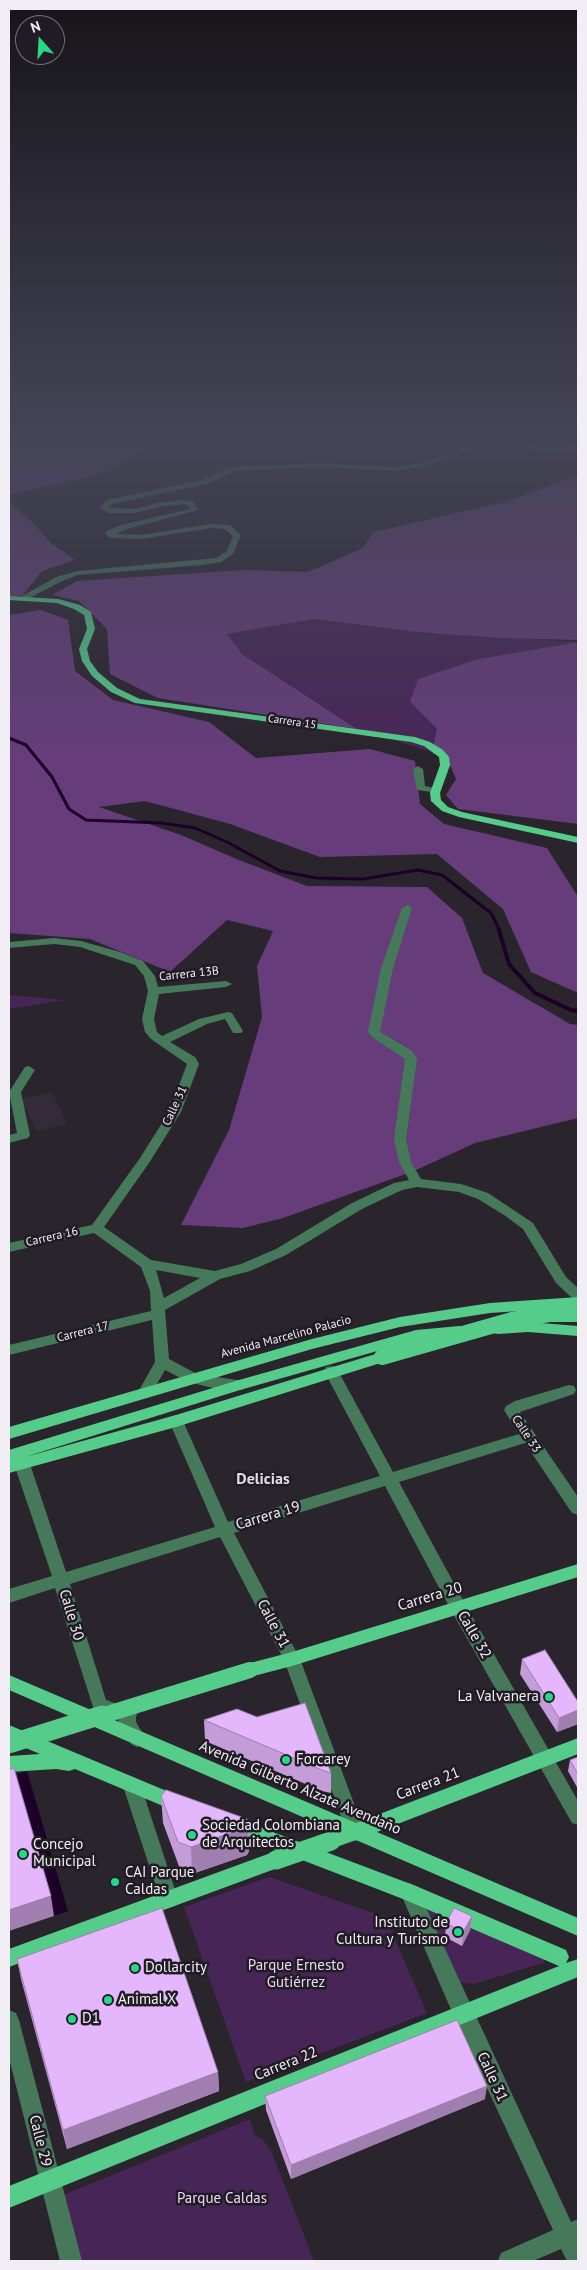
<!DOCTYPE html>
<html>
<head>
<meta charset="utf-8">
<style>
	body { margin:0 }
	#map { position:relative; width:587px; height:2270px; overflow:hidden; background:#2a242d; font-family:"PT Sans",sans-serif }
	canvas { display:block }
	.frame { position:absolute; inset:0; border:10px solid #f2eef5; pointer-events:none }
	.north { position:absolute; left:15px; top:15px; width:50px; height:50px; box-sizing:border-box; background:#211b24; border:1px solid #756f78; border-radius:50%; rotate:341deg; font-size:14px; font-weight:700; line-height:20px; text-align:center; color:#f2eef5 }
	.north::after { content:''; display:block; margin:auto; width:18px; height:22px; background:#24d886; clip-path:polygon(50% 0,100% 100%,50% 72%,0 100%) }
</style>
</head>
<body>
<div id="map">
<canvas width="587" height="2270"></canvas>
<div class="frame"></div>
<div class="north">N</div>
</div>
<script>
const c = document.querySelector('canvas').getContext('2d');
c.lineJoin = 'round';
function fill(path, color) { c.fillStyle = color; c.fill(path, 'evenodd'); }
const toPath = rows => new Path2D(rows.map(r => 'M' + r).join(''));
function strokePath(path, color, width, dash) { c.strokeStyle = color; c.lineWidth = width; c.lineCap = dash ? 'butt' : 'round'; c.setLineDash(dash || []); c.stroke(path); }
function write(font, color, halo, rows, align = 'center') {
  c.font = font + ' "PT Sans",sans-serif'; c.lineWidth = 5; c.setLineDash([]); c.textBaseline = 'middle'; c.strokeStyle = halo; c.fillStyle = color; for (const [text, x, y, turn = 0] of rows) {
    c.save(); c.translate(x, y); c.rotate((+turn || 0) * Math.PI / 180); c.textAlign = isNaN(turn) ? turn : align; if (halo) c.strokeText(text, 0, 0); c.fillText(text, 0, 0); c.restore();
  }
}
fill(toPath([
	[52,1092,67,1124,36,1131,21,1099]
]), '#342b39');
fill(toPath([
	[314,619,416,632,578,642,478,659,410,702,437,729,432,752,357,729,242,654,226,634],
	[9,995,64,1000,9,1009],
	[269,1877,385,1917,427,2013,246,2082,184,1907],
	[430,1907,544,1959,543,1963,474,1984,459,1982,426,1910],
	[250,2119,254,2134,264,2141,272,2153,314,2261,81,2261,63,2195]
]), '#472657');
fill(toPath([
	[9,438,170,438,107,472,9,495],
	[578,475,578,640,501,638,416,632,314,619,227,634,242,654,357,729,158,698,110,674,107,629,79,601,52,595,77,581,244,570,308,572,363,548,373,532,505,502],
	[9,503,32,522,51,543,75,560,42,571,23,595,12,598,9,597],
	[41,610,68,620,75,671,113,700,209,722,256,758,370,749,415,761,420,804,444,824,547,848,578,897,578,993,531,972,503,909,437,854,320,857,230,824,145,801,99,807,181,835,239,860,307,886,427,887,462,918,483,973,570,1024,578,1025,578,1118,475,1143,414,1171,283,1218,243,1228,181,1225,229,1130,262,1017,257,966,273,931,227,920,170,972,90,939,9,933,9,615],
	[578,642,578,824,458,809,446,795,456,779,449,763,432,752,437,729,410,702,418,679,478,659]
]), '#663d7a');
fill(toPath([
	[27,1771,68,1911,54,1916,18,1789,9,1777]
]), '#1c0028');
strokePath(toPath([
	[9,738,26,745,52,777,69,809,86,820,162,823,195,828,227,842,280,871,316,878,363,879,418,870,442,875,491,913,500,931]
]), '#1c0028', 3);
strokePath(toPath([
	[499,930,509,964,535,993,571,1010,578,1011]
]), '#1c0028', 4);
fill(toPath([
	[493,440,517,441,559,449,578,442,578,447,572,450,559,453,517,445,493,444,470,449,425,466,396,471,319,467,234,471,207,484,112,504,109,508,136,509,157,503,183,500,194,502,198,510,127,529,116,534,141,535,211,524,230,525,241,535,233,554,221,562,203,565,78,575,62,581,24,601,17,599,56,577,77,571,216,558,227,551,233,536,225,529,211,528,141,539,111,538,106,535,106,531,121,525,190,509,188,505,183,504,158,507,136,513,109,513,100,508,107,500,202,480,221,471,234,467,319,463,396,467,422,463,466,446,493,440],
	[418,766,423,769,425,786,439,789,439,793,417,790,413,769,418,766],
	[407,905,412,908,393,968,380,1032,412,1051,417,1059,406,1139,411,1162,421,1179,461,1184,488,1193,533,1223,566,1277,578,1288,578,1301,573,1299,556,1283,523,1229,504,1215,478,1199,459,1192,417,1187,402,1190,362,1209,286,1255,250,1271,220,1279,165,1310,169,1359,197,1374,244,1381,246,1385,244,1389,239,1390,213,1388,188,1382,165,1370,150,1396,145,1397,140,1396,138,1392,155,1362,152,1320,9,1355,9,1345,151,1311,150,1291,141,1267,94,1233,9,1252,9,1243,92,1225,140,1158,169,1112,187,1064,151,1039,145,1032,142,1019,148,991,144,976,135,965,80,947,54,944,9,948,9,942,54,938,81,941,120,952,143,961,155,976,158,987,226,981,232,984,226,987,159,994,154,1019,157,1032,162,1036,199,1019,228,1012,232,1013,243,1031,241,1033,233,1033,225,1019,207,1024,170,1042,195,1057,199,1064,181,1112,149,1163,104,1227,151,1260,215,1271,241,1264,276,1249,352,1203,394,1183,409,1180,399,1162,394,1139,405,1059,372,1037,368,1032,381,968,402,908,407,905],
	[156,1270,200,1278,164,1298,156,1270],
	[29,1066,35,1070,21,1092,30,1135,28,1138,9,1143,9,1135,17,1133,9,1092,25,1067,29,1066],
	[331,1366,336,1367,393,1472,519,1434,504,1410,506,1406,515,1401,569,1385,574,1386,576,1390,574,1394,520,1412,578,1497,578,1515,572,1513,525,1443,399,1482,464,1602,578,1801,578,1825,572,1823,452,1612,385,1486,234,1533,300,1659,365,1833,362,1839,356,1841,350,1839,347,1833,284,1660,220,1537,70,1584,106,1700,123,1706,130,1702,136,1704,139,1709,136,1717,136,1722,146,1739,143,1744,137,1747,131,1744,119,1724,118,1718,113,1719,94,1710,55,1588,9,1603,9,1589,52,1576,14,1464,17,1460,22,1458,27,1460,30,1464,66,1572,215,1527,169,1421,171,1417,176,1415,181,1417,183,1421,228,1522,380,1476,324,1371,326,1367,331,1366],
	[132,1778,138,1780,141,1786,178,1899,176,1905,169,1908,162,1905,160,1899,123,1786,126,1780,132,1778],
	[409,1883,416,1886,571,2222,578,2219,578,2261,567,2261,561,2249,533,2261,498,2261,501,2253,553,2230,456,2021,400,1892,402,1886,409,1883],
	[9,2010,16,2013,19,2020,82,2261,60,2261,9,2058,9,2010]
]), '#45795a');
fill(toPath([
	[9,596,58,599,80,605,91,612,95,629,87,649,90,661,98,672,117,688,140,699,415,737,430,742,443,750,449,757,450,765,440,793,441,800,448,807,462,812,578,837,578,843,459,817,442,811,431,801,430,793,440,765,439,757,424,746,411,742,135,703,111,692,92,676,82,661,79,649,87,629,84,615,74,609,57,603,9,600,9,596],
	[578,1297,578,1307,490,1313,400,1327,312,1349,9,1439,9,1427,312,1339,400,1317,490,1303,578,1297],
	[528,1322,578,1326,578,1336,528,1332,498,1334,493,1333,491,1329,493,1325,498,1324,528,1322],
	[459,1326,464,1327,466,1331,464,1335,416,1340,240,1390,25,1457,176,1415,382,1352,387,1353,389,1357,387,1361,176,1427,9,1473,9,1450,239,1380,416,1330,459,1326],
	[578,1564,578,1577,292,1666,250,1677,244,1675,242,1670,244,1665,250,1663,292,1652,578,1564],
	[9,1675,356,1823,578,1738,578,1754,377,1832,578,1918,578,1936,356,1840,331,1849,325,1847,322,1841,325,1835,335,1831,9,1690,9,1675],
	[9,1725,181,1797,184,1803,181,1809,175,1811,75,1769,69,1771,56,1769,9,1772,9,1756,40,1754,9,1741,9,1725],
	[233,1817,416,1886,566,1950,569,1957,566,1963,578,1959,578,1977,9,2208,9,2186,559,1966,403,1899,227,1831,224,1825,227,1819,233,1817],
	[276,1851,283,1854,285,1860,283,1866,9,1967,9,1949,276,1851]
]), '#56cc8b');
strokePath(toPath([
	[382,1357,512,1320,549,1314,578,1314],
	[98,1717,250,1670]
]), '#56cc8b', 16);
strokePath(toPath([
	[9,1744,102,1715],
	[276,1860,331,1841]
]), '#56cc8b', 19);
fill(toPath([
	[522,1659,578,1702,578,1724,557,1732,520,1674],
	[204,1720,331,1773,331,1793,322,1791,205,1741],
	[578,1757,578,1789,568,1771,570,1760],
	[161,1796,248,1824,249,1851,247,1855,192,1874,180,1869,163,1823],
	[472,1916,470,1930,462,1946,445,1937,446,1923],
	[17,1959,218,2072,219,2091,67,2149,21,1979],
	[265,2096,485,2099,291,2179,266,2110]
]), '#c49dd8');
fill(toPath([
	[578,1710,578,1724,557,1732,559,1718],
	[248,1824,249,1851,247,1855,192,1874,191,1847],
	[51,1896,54,1916,9,1931,9,1910],
	[472,1916,470,1930,462,1946,463,1932],
	[218,2072,219,2091,67,2149,63,2130],
	[487,2086,485,2099,291,2179,291,2165]
]), '#a07fb0');
const building = toPath([
	[545,1650,578,1702,578,1710,559,1718,522,1659,545,1650],
	[305,1703,331,1773,322,1770,204,1720,237,1709,257,1717,305,1703],
	[578,1757,578,1774,570,1760,578,1757],
	[14,1768,51,1896,9,1910,9,1770,14,1768],
	[166,1790,247,1819,248,1824,246,1827,191,1847,178,1842,161,1796,166,1790],
	[162,1908,218,2072,63,2130,17,1959,162,1908],
	[454,1908,472,1916,463,1932,446,1923,454,1908],
	[457,2020,487,2086,291,2165,265,2096,457,2020]
]);
fill(building, '#e4b6fb');
strokePath(building, '#a07fb0', 1);
const sky = c.createLinearGradient(0, 0, 0, 756);
sky.addColorStop(0, '#171419');
sky.addColorStop(0.58, '#444557');
sky.addColorStop(1, '#44455700');
c.fillStyle = sky;
c.fillRect(0, 0, 587, 756);
for (const [x, y, r, color] of [
	[549,1697,5,"#24d886"],
	[286,1760,5,"#24d886"],
	[192,1835,5,"#24d886"],
	[23,1854,5,"#24d886"],
	[115,1882,5,"#24d886"],
	[458,1932,5,"#24d886"],
	[135,1968,5,"#24d886"],
	[108,2000,5,"#24d886"],
	[72,2019,5,"#24d886"]
]) { const dot = new Path2D(); dot.arc(x, y, r, 0, 2 * Math.PI); c.fillStyle = color; c.fill(dot); strokePath(dot, '#211b24', 2); }
write('11px', '#f2eef5', '#211b24', [
	["Carrera 15",292,722,8]
]);
write('12px', '#f2eef5', '#211b24', [
	["Carrera 13B",189,974,-6],
	["Calle 31",175,1106,-65],
	["Carrera 16",52,1237,-13],
	["Carrera 17",83,1332,-14],
	["Avenida Marcelino Palacio",286,1337,-15],
	["Calle 33",526,1434,56]
]);
write('15px', '#f2eef5', '#211b24', [
	["Carrera 19",268,1516,-17],
	["Carrera 20",430,1597,-17],
	["Calle 30",71,1615,73],
	["Calle 31",273,1624,62],
	["Calle 32",474,1635,60],
	["Carrera 21",428,1784,-21],
	["Avenida Gilberto Alzate Avendaño",300,1788,23],
	["Carrera 22",286,2064,-22],
	["Calle 31",492,2077,65],
	["Calle 29",40,2141,76]
]);
write('15px', '#f2eef5', '#211b24', [
	["La Valvanera",539,1697,"right"],
	["Forcarey",296,1760],
	["Sociedad Colombiana",202,1826],
	["de Arquitectos",202,1843],
	["Concejo",33,1845],
	["Municipal",33,1862],
	["CAI Parque",125,1873],
	["Caldas",125,1890],
	["Instituto de",448,1923,"right"],
	["Cultura y Turismo",448,1940,"right"],
	["Dollarcity",145,1968],
	["Animal X",118,2000],
	["D1",82,2019]
], 'left');
write('15px', '#eed7fb', '#211b24', [
	["Parque Ernesto",296,1966],
	["Gutiérrez",296,1983],
	["Parque Caldas",222,2199]
]);
write('bold 16px', '#e2dae7', '#211b24', [
	["Delicias",263,1479]
]);
</script>
</body>
</html>
